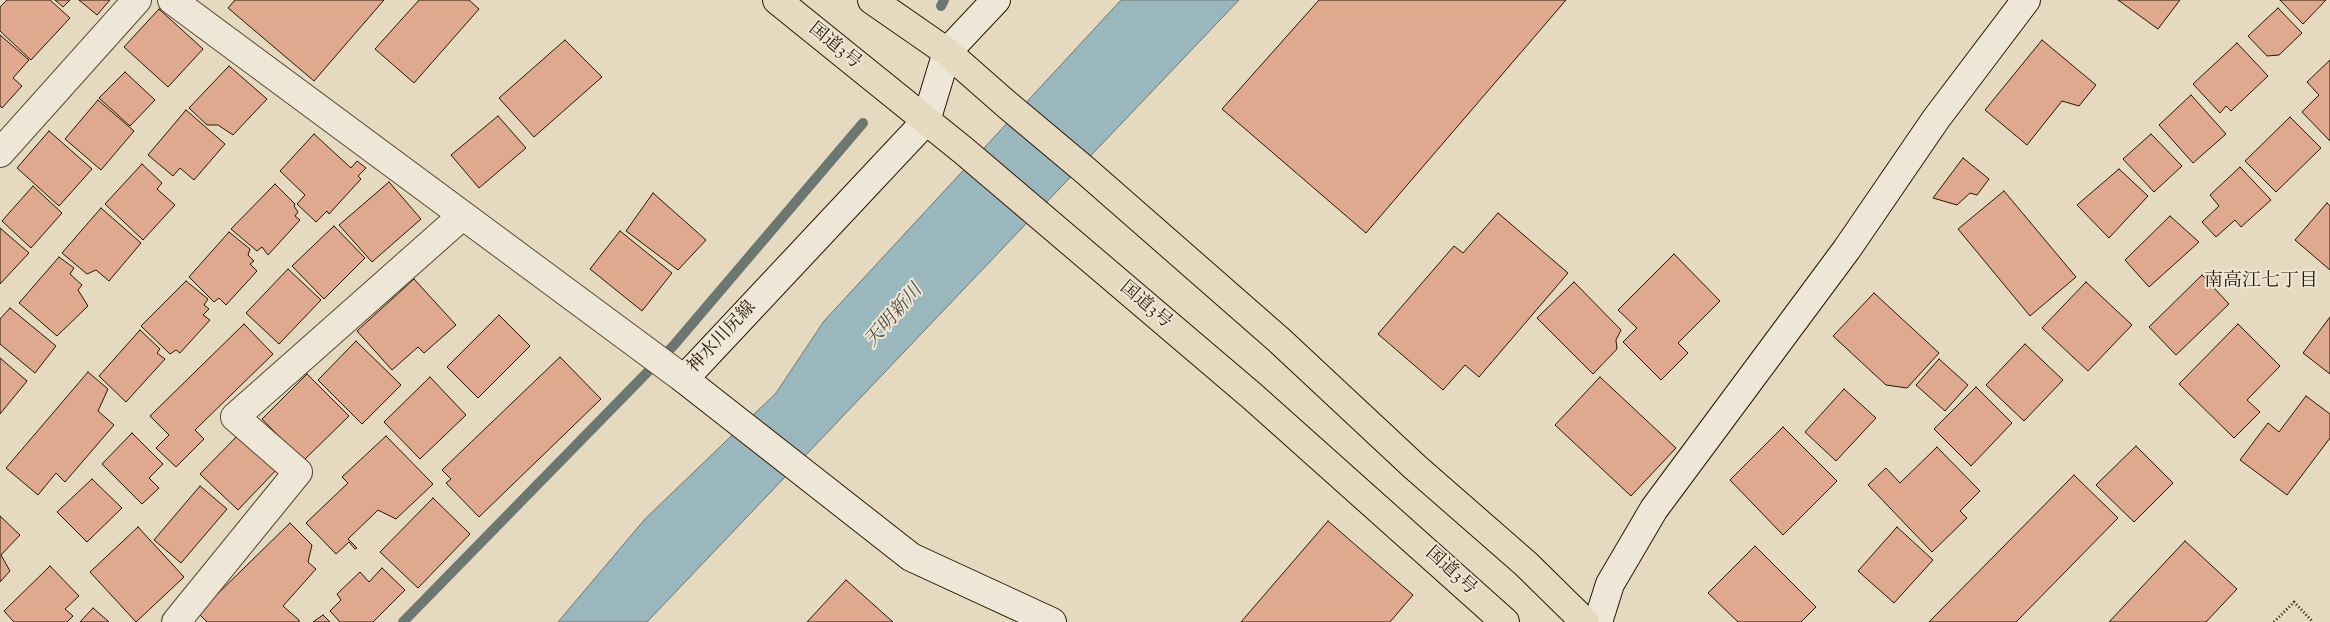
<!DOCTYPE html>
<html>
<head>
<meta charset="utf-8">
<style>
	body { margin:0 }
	canvas { display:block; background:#e5d9c0 }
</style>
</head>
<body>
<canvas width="2330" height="622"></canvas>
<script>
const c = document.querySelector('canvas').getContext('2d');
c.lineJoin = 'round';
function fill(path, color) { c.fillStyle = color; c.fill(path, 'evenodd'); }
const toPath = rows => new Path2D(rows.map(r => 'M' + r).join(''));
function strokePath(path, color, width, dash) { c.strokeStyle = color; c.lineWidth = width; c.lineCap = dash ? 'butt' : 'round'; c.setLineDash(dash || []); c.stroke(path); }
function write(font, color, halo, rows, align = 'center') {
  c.font = font + ' "Sorts Mill Goudy","Noto Serif JP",serif'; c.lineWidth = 4; c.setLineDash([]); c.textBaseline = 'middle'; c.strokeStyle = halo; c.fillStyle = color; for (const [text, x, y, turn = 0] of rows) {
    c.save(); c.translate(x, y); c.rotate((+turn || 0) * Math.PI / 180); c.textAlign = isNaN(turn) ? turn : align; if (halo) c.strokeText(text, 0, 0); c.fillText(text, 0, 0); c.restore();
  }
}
const water = toPath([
	[1121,0,1239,0,647,622,558,622,645,519,776,393,824,321,1121,0]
]);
fill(water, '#9bb7be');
strokePath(water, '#6d7772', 1);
strokePath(toPath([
	[941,6,944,0],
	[403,622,674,345,863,123]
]), '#6d7772', 10);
const building = toPath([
	[7,0,50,0,70,18,31,60,0,31,0,7,7,0],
	[55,0,70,0,63,7,55,0],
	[79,0,110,0,97,15,79,0],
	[235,0,384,0,314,81,228,8,235,0],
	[419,0,469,0,479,9,414,83,375,49,419,0],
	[1319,0,1566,0,1366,233,1222,109,1319,0],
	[2118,0,2180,0,2158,29,2118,0],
	[2280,0,2326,0,2303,24,2280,0],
	[2278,8,2302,33,2279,55,2267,56,2248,36,2278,8],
	[159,9,203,49,168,87,124,47,159,9],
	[0,35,29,60,13,78,22,86,2,108,0,106,0,35],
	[565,40,602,77,534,137,499,98,565,40],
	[2042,40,2096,85,2079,106,2062,101,2027,145,1985,110,2042,40],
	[2237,43,2268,76,2231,111,2226,106,2220,113,2193,84,2237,43],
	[2330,60,2330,141,2302,112,2319,95,2307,82,2330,60],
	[229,66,267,99,233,135,218,125,207,125,189,108,229,66],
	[125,72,155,100,130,126,99,98,125,72],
	[2191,95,2226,134,2193,163,2159,125,2191,95],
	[98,100,134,131,101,170,65,139,98,100],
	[186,110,225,144,194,180,180,168,173,176,148,155,186,110],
	[498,116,526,148,479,188,451,155,498,116],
	[2290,117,2321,148,2276,192,2245,161,2290,117],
	[49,131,92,169,59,206,17,168,49,131],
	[314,134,351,168,357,161,366,168,358,176,361,179,329,214,327,211,316,222,297,204,305,195,280,171,314,134],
	[2151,134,2182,166,2154,192,2123,159,2151,134],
	[1963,158,1989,179,1977,195,1970,193,1957,205,1933,198,1963,158],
	[142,164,162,183,157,189,175,205,143,240,105,204,142,164],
	[2240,167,2271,200,2241,227,2235,220,2216,237,2202,222,2219,206,2210,195,2240,167],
	[2119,169,2148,196,2109,238,2077,205,2119,169],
	[389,182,421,219,372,262,339,225,389,182],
	[275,184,295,204,294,206,298,212,295,216,300,220,268,255,262,247,257,251,231,229,275,184],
	[33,186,62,213,31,248,2,221,33,186],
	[2004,191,2076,277,2030,316,1958,229,2004,191],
	[653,193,706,240,678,270,626,231,653,193],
	[2327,203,2330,206,2330,270,2295,240,2327,203],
	[101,208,141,243,109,281,96,270,87,274,62,253,101,208],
	[1498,213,1568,273,1479,377,1465,365,1443,390,1378,334,1454,246,1463,253,1498,213],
	[2170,216,2199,242,2149,287,2125,260,2170,216],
	[334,226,365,258,324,299,292,266,334,226],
	[0,228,29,253,0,284,0,228],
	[620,231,672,273,642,311,590,269,620,231],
	[229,232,250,249,248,255,254,261,250,264,257,271,226,305,219,298,214,302,189,277,229,232],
	[1674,254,1720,301,1678,343,1688,353,1661,380,1623,342,1637,328,1618,310,1674,254],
	[59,257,74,268,70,274,82,285,78,290,88,306,57,336,19,303,59,257],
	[288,269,321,300,279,344,246,313,288,269],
	[2202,275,2229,304,2176,355,2149,327,2202,275],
	[414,279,456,325,424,353,418,347,392,370,357,331,414,279],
	[186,281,208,299,204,305,209,309,203,315,210,320,180,353,176,350,170,354,141,326,186,281],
	[1574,282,1621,330,1616,340,1617,349,1593,374,1537,318,1574,282],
	[2086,282,2132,325,2088,371,2042,328,2086,282],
	[1874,293,1939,353,1907,388,1886,385,1833,336,1874,293],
	[10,308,56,346,35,373,0,344,0,319,10,308],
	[499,315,530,346,478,398,447,367,499,315],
	[2330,317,2330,374,2303,353,2330,317],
	[244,324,273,354,195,430,204,439,176,467,156,448,169,435,150,416,244,324],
	[2238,324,2280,366,2247,400,2260,412,2234,438,2179,384,2238,324],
	[140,330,160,349,157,353,165,359,126,402,99,376,140,330],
	[356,341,401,385,362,424,318,380,356,341],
	[2025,344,2063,380,2024,421,1986,385,2025,344],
	[560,357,601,399,479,517,446,483,451,479,442,470,560,357],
	[0,358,27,381,0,414,0,358],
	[1939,359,1968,385,1945,411,1916,385,1939,359],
	[88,372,108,389,98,411,114,425,65,482,56,473,38,495,6,468,88,372],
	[307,374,349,416,303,461,262,419,307,374],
	[430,377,466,415,420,459,384,422,430,377],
	[1600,377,1676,448,1631,496,1555,425,1600,377],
	[1976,387,2012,423,1971,466,1934,429,1976,387],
	[1844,389,1876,418,1836,461,1805,432,1844,389],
	[2306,396,2330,414,2330,438,2287,495,2240,460,2268,423,2279,432,2306,396],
	[1783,427,1837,481,1783,535,1730,480,1783,427],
	[242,431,279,467,238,510,200,474,242,431],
	[132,433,163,464,149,478,159,488,142,504,102,464,132,433],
	[386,436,433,484,396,519,378,510,348,539,357,548,355,549,349,542,336,554,306,523,348,483,342,477,386,436],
	[2136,446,2173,483,2134,522,2096,485,2136,446],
	[1937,447,1980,491,1960,511,1967,518,1932,552,1868,485,1886,468,1900,483,1937,447],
	[2074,475,2118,518,2016,622,1929,622,2074,475],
	[92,479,122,508,87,542,57,512,92,479],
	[200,486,227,509,181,563,154,540,200,486],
	[433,498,470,534,418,588,380,552,433,498],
	[0,516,20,535,1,555,10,571,0,582,0,516],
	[1328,521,1413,595,1390,622,1241,622,1328,521],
	[290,523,312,545,308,562,316,569,283,606,299,620,299,622,207,622,198,613,290,523],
	[138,527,184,577,136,622,90,572,138,527],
	[1897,527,1933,560,1894,603,1858,571,1897,527],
	[2185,541,2237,589,2206,622,2109,622,2185,541],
	[1755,546,1816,607,1801,622,1738,622,1708,593,1755,546],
	[50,566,79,596,65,609,73,616,67,622,14,622,4,611,50,566],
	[382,568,405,590,373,622,340,622,330,611,341,600,337,594,360,572,369,582,382,568],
	[846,580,893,622,807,622,846,580],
	[93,608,109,622,80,622,93,608],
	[323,615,330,622,313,622,323,615]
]);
fill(building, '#dfa990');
strokePath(building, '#291701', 1);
const street = toPath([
	[172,0,684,379],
	[0,153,137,0],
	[176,622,298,472,235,417,462,216]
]);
const secondary = toPath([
	[996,0,947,52,926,121,684,379,911,557,1052,622],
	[1598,622,1610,584,1654,509,1847,249,1936,119,2026,0]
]);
const highway = toPath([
	[777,0,964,151,1252,396,1505,622],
	[872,0,947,52,1005,103,1086,171,1279,340,1415,467,1526,564,1585,622]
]);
strokePath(street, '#584831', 30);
strokePath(secondary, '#291701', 30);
strokePath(highway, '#291701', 30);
strokePath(toPath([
	[2274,622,2294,602,2313,622]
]), '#291701', 3, [1, 2.5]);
strokePath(street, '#eee6d6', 28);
strokePath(secondary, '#eee6d6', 28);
strokePath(highway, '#e5d9c0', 28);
write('18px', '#291701', '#eee6d6', [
	["国道3号",834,47,39],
	["国道3号",1145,306,40],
	["神水川尻線",723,338,-47],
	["国道3号",1450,572,42]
]);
write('19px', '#291701', '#eee6d6', [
	["南高江七丁目",2261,283]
]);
write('italic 19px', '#514f43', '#eee6d6', [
	["天明新川",895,317,-49]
]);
</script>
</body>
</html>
